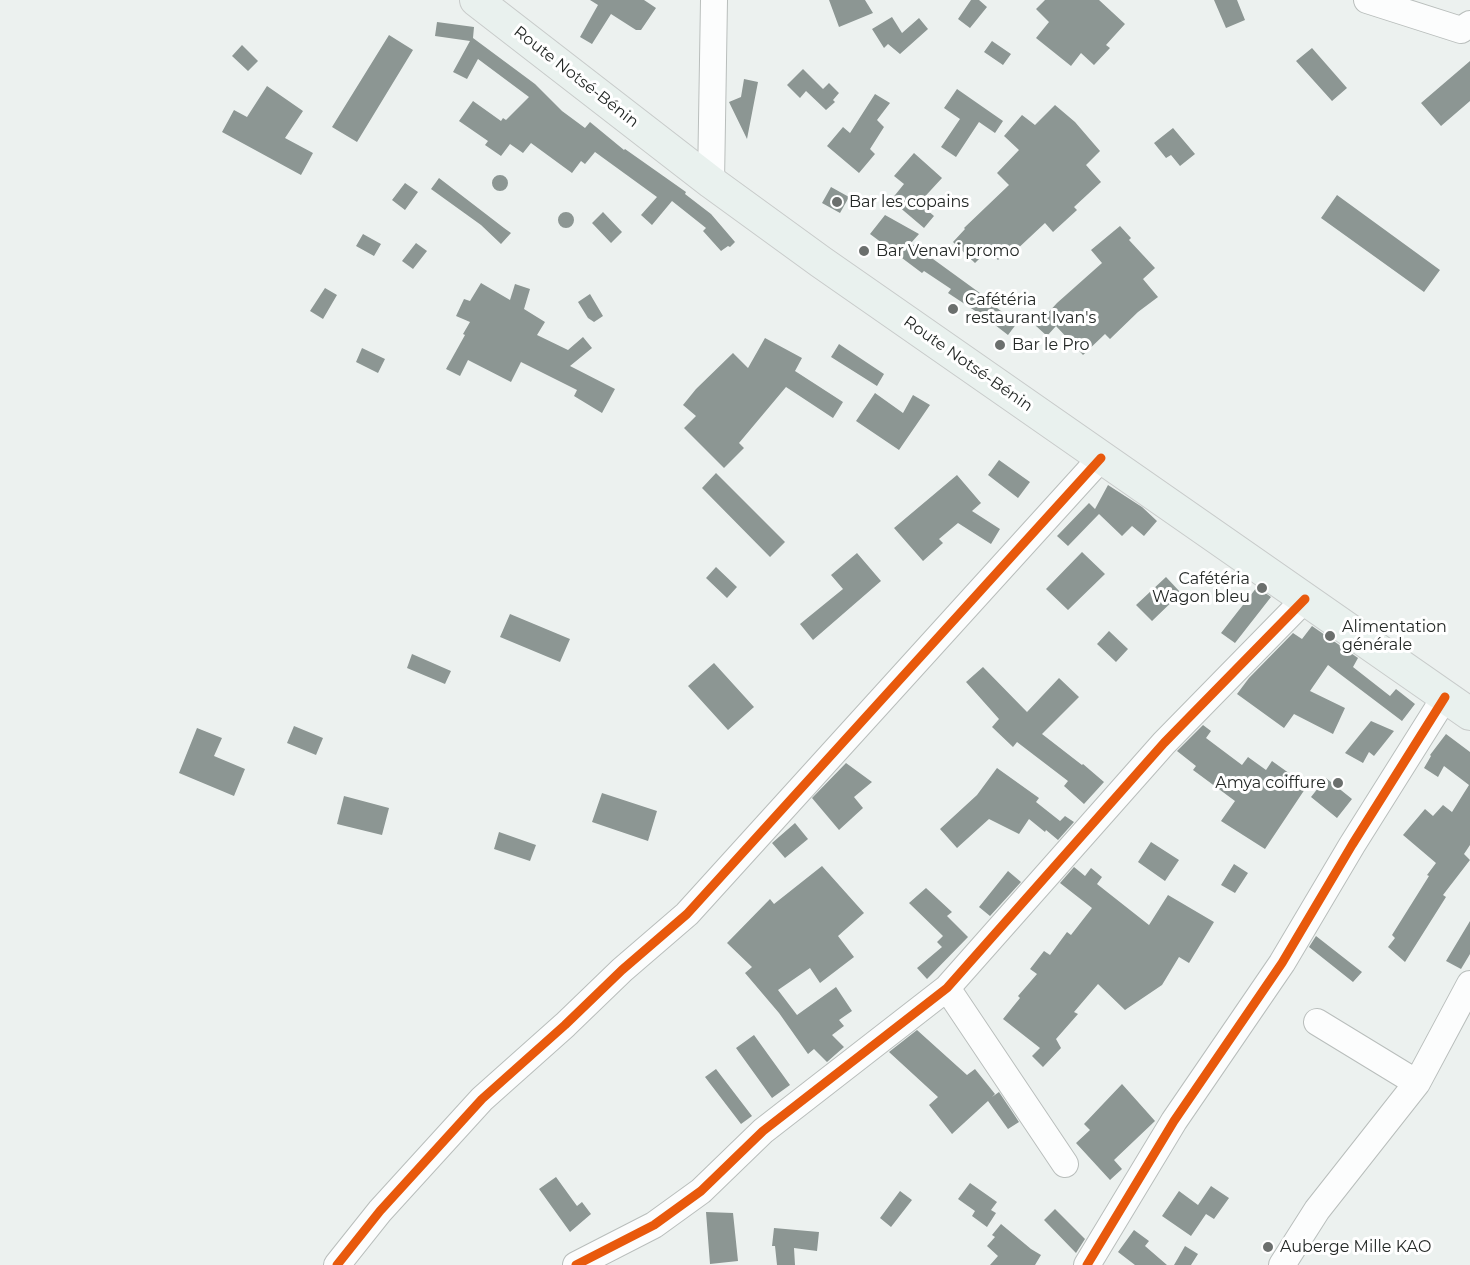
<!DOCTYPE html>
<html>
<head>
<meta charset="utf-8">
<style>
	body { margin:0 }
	canvas { display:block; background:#ecf1ef }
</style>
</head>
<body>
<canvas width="1470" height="1265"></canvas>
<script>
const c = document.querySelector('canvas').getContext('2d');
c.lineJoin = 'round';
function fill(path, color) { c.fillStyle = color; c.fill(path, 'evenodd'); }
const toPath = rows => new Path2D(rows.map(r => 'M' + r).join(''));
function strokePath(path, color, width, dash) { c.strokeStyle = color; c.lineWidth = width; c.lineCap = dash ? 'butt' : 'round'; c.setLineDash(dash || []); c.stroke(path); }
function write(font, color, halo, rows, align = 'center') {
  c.font = font + ' Montserrat,sans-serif'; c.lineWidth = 6; c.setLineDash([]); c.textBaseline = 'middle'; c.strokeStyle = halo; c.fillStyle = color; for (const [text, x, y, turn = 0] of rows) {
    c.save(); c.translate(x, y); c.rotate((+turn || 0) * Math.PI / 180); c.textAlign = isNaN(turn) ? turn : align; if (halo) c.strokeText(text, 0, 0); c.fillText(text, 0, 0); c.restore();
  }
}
fill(toPath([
	[590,0,644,0,656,8,641,30,636,30,611,14,592,44,580,37,598,5],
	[829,0,865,0,873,13,839,27],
	[971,0,979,0,987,7,970,28,958,19],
	[1045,0,1099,0,1125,24,1106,45,1110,48,1094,65,1081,53,1071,66,1036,38,1049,22,1036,9],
	[1214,0,1237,0,1245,20,1226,28],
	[892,17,902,33,919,18,928,29,900,54,888,44,884,48,872,29],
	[437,22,474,27,473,38,535,84,562,111,585,128,590,122,624,150,625,149,686,192,685,194,711,214,735,242,730,247,728,246,721,251,703,231,706,228,672,201,652,225,641,215,657,197,595,152,585,164,581,161,572,173,531,143,523,153,510,144,501,156,485,145,488,141,459,121,473,101,501,121,503,118,506,120,529,97,478,59,467,79,453,72,470,41,435,36],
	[389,35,413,50,357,142,332,127],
	[992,41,1011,54,1003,65,984,52],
	[242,45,258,61,248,71,232,56],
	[1312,48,1347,88,1332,101,1296,61],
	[1470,61,1470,101,1441,126,1421,103],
	[803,69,823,89,829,83,839,93,833,100,835,102,826,110,806,91,800,98,787,85],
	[744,79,758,82,747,139,729,102,741,97],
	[267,86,303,111,285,138,313,153,301,175,222,132,234,110,247,117],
	[957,89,1003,121,995,133,979,122,956,157,941,147,960,119,944,108],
	[875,94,890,103,877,120,884,127,870,149,875,154,859,173,827,146,843,127,850,133],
	[1055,105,1075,122,1100,151,1086,165,1101,182,1074,207,1077,210,1053,232,1045,223,1013,253,1008,249,998,260,988,250,975,263,953,242,965,229,964,228,1009,185,997,173,1019,150,1004,136,1022,115,1035,125],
	[1173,128,1195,154,1180,166,1171,155,1166,158,1154,143],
	[914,153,942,178,919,203,934,216,924,228,891,200,904,184,894,176],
	'492 183a8 8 0 1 1 16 0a8 8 0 1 1-16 0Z',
	[439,178,504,228,511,233,501,244,481,225,431,189],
	[405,183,418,192,405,210,392,200],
	[831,187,849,197,840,213,822,203],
	[1337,195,1440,270,1424,292,1321,218],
	'558 220a8 8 0 1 1 16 0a8 8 0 1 1-16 0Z',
	[603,212,622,232,611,243,592,223],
	[885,215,919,234,911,243,995,304,993,305,1017,323,1008,335,986,318,948,293,951,289,924,271,922,273,870,234],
	[1120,226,1131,238,1129,240,1155,268,1143,279,1158,297,1138,312,1110,339,1105,334,1083,355,1056,326,1047,336,1036,326,1057,303,1102,263,1091,250],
	[363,234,381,244,374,256,356,246],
	[416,243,427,251,413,269,402,261],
	[481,283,510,300,515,284,530,289,524,309,545,322,537,335,568,350,583,337,592,348,570,366,615,389,602,413,574,396,577,390,521,362,511,382,468,360,460,376,446,369,465,335,463,334,470,322,456,316,464,299,470,301],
	[325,288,337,295,323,319,310,311],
	[590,294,603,316,594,322,588,318,578,302],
	[765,338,802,358,795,371,843,402,833,418,786,387,739,443,744,448,724,468,684,428,696,416,683,405,696,389,733,353,748,368],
	[839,344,884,374,877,386,831,357],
	[362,348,385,359,378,373,356,362],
	[875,393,903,413,913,395,930,405,899,450,856,421],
	[999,460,1030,482,1018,498,988,475],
	[716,473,785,542,770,557,702,488],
	[957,475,981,503,972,511,1000,529,991,544,958,523,939,539,943,543,923,561,894,528],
	[1108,485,1142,507,1157,521,1144,536,1132,526,1122,536,1099,514,1068,546,1057,536,1089,503,1095,509],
	[1082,552,1105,574,1068,610,1046,589],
	[857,553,881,581,813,640,800,624,843,589,831,575],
	[716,567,737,587,727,598,706,578],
	[1166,577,1181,593,1152,621,1136,605],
	[1257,587,1271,597,1235,643,1221,633],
	[510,614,570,639,560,662,500,637],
	[1312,626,1358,658,1353,667,1390,696,1396,689,1415,704,1402,721,1328,665,1310,691,1345,708,1333,734,1294,714,1284,728,1237,694,1249,678,1293,633,1302,639],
	[1109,631,1128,649,1116,662,1097,644],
	[412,654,451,671,445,684,407,668],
	[714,663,754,707,728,730,688,686],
	[983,667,1027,712,1059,678,1079,697,1042,734,1082,765,1083,764,1104,782,1084,804,1064,786,1068,781,1017,742,1013,747,992,727,999,719,966,682],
	[1371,721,1394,731,1374,756,1369,752,1363,763,1345,753],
	[1203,725,1211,731,1206,738,1242,765,1248,757,1266,770,1272,761,1307,786,1265,849,1221,821,1235,801,1193,770,1196,766,1177,751],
	[294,726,323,738,316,755,287,743],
	[197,728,222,738,214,756,245,769,234,796,179,773],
	[1446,734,1470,752,1470,845,1464,854,1470,860,1443,895,1446,897,1405,962,1388,947,1395,938,1392,935,1429,876,1427,875,1436,863,1403,835,1425,809,1433,816,1443,805,1452,812,1469,785,1444,766,1438,777,1424,768,1431,756,1430,755],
	[846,763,872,782,854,797,863,808,839,830,812,798],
	[997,768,1039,798,1036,802,1060,821,1065,816,1074,822,1058,840,1046,830,1045,832,1029,819,1019,834,989,819,957,848,940,829,977,795],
	[1326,778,1352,799,1337,818,1311,797],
	[602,793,657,811,648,841,592,822],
	[344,796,389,808,382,835,337,824],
	[795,823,808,839,785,858,772,843],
	[499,832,536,845,530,861,494,849],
	[1151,842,1179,860,1165,881,1138,862],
	[1234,864,1248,873,1235,893,1221,885],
	[822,866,864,913,838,936,854,957,820,983,810,968,778,990,797,1015,836,987,852,1011,839,1020,844,1026,832,1035,844,1047,827,1062,814,1049,808,1054,779,1013,745,973,752,967,727,943,770,899,774,904],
	[1074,867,1085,876,1091,868,1102,877,1097,884,1149,925,1168,895,1214,922,1189,963,1179,957,1162,985,1125,1010,1098,984,1074,1012,1078,1014,1056,1039,1061,1048,1043,1067,1032,1056,1040,1048,1003,1019,1020,998,1018,996,1037,974,1030,969,1044,951,1050,955,1067,932,1071,935,1092,908,1060,883],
	[1008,871,1021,882,990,916,979,907],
	[926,888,952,912,947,916,968,937,927,979,917,968,942,947,937,942,943,936,909,903],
	[1470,921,1470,954,1461,969,1446,961],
	[1316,936,1362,972,1353,982,1309,947],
	[917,1030,967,1075,975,1069,995,1094,992,1097,999,1092,1019,1122,1008,1129,988,1101,952,1134,929,1105,938,1097,889,1052],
	[754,1035,790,1085,772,1098,736,1048],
	[716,1069,752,1116,741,1124,705,1077],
	[1122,1084,1155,1121,1114,1160,1122,1169,1110,1180,1076,1143,1090,1130,1084,1124],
	[556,1177,577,1206,582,1202,591,1214,570,1232,539,1189],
	[970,1183,997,1202,991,1210,996,1213,987,1227,972,1216,975,1211,958,1199],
	[1211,1186,1229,1198,1214,1219,1206,1214,1191,1236,1162,1216,1179,1191,1198,1205],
	[900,1191,912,1200,891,1227,880,1218],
	[1055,1209,1085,1239,1076,1253,1044,1220],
	[706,1212,733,1213,738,1261,710,1264],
	[1001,1224,1031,1249,1041,1255,1035,1265,990,1265,998,1256,987,1246,995,1237,992,1235],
	[774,1228,819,1232,817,1251,794,1248,795,1265,777,1265,775,1246,772,1246],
	[1134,1230,1149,1241,1145,1246,1167,1265,1135,1265,1118,1252],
	[1185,1246,1198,1254,1191,1265,1174,1265]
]), '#8c9693');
const minor = toPath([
	[1367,0,1461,30,1470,24],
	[711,182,714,0],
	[947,988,1065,1164],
	[1317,1022,1417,1083],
	[337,1265,380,1211,482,1099,565,1025,622,970,687,914,1101,458],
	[576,1265,654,1225,701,1191,763,1131,947,988,1164,743,1305,599],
	[1087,1265,1174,1121,1282,963,1352,845,1445,697],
	[1282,1265,1317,1210,1417,1083,1470,984]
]);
const major = toPath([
	[476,0,711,182,821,262,1470,714]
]);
strokePath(minor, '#b9bebc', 28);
strokePath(major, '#c8cbca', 34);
strokePath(minor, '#fcfdfd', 26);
strokePath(major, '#e9f1ee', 32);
strokePath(toPath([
	[337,1265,380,1211,482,1099,565,1025,622,970,687,914,1101,458],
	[576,1265,654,1225,701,1191,763,1131,947,988,1164,743,1305,599],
	[1087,1265,1174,1121,1282,963,1352,845,1445,697]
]), '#e8590c', 9);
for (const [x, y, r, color] of [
	[837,202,6,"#6b6f6d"],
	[864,251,6,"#6b6f6d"],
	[953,309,6,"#6b6f6d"],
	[1000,345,6,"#6b6f6d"],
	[1262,588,6,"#6b6f6d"],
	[1330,636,6,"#6b6f6d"],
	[1338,783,6,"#6b6f6d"],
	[1268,1247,6,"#6b6f6d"]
]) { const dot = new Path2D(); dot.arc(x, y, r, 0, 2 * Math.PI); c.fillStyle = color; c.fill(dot); strokePath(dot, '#fff', 2); }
write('16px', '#252927', '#fff', [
	["Route Notsé-Bénin",576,77,38],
	["Route Notsé-Bénin",968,364,35]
]);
write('16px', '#252927', '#fff', [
	["Bar les copains",849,202],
	["Bar Venavi promo",876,251],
	["Cafétéria",965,300],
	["restaurant Ivan's",965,318],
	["Bar le Pro",1012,345],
	["Cafétéria",1250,579,"right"],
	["Wagon bleu",1250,597,"right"],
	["Alimentation",1342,627],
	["générale",1342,645],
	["Amya coiffure",1326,783,"right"],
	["Auberge Mille KAO",1280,1247]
], 'left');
</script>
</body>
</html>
